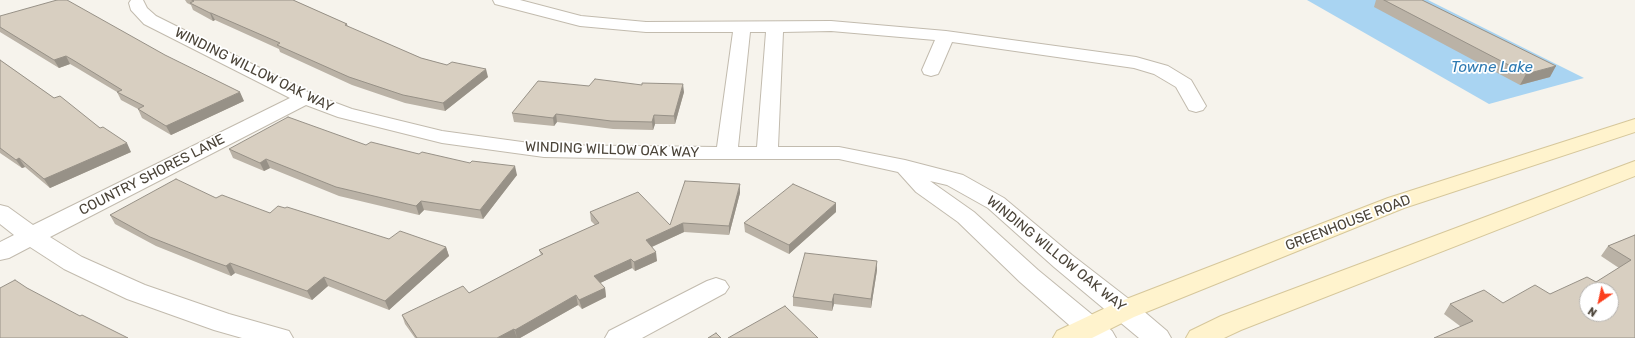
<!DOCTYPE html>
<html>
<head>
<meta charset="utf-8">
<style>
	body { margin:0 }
	#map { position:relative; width:1635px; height:338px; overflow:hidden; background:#f6f3ec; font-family:Rubik,sans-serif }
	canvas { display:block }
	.north { position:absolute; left:1579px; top:282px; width:40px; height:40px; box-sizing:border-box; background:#fff; border:1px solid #b7b4b0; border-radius:50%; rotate:214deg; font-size:11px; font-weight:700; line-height:16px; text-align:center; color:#4b4439 }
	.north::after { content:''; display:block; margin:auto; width:14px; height:18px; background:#fc3f1d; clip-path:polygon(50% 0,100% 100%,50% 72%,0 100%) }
</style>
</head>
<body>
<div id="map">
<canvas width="1635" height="338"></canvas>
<div class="north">N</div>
</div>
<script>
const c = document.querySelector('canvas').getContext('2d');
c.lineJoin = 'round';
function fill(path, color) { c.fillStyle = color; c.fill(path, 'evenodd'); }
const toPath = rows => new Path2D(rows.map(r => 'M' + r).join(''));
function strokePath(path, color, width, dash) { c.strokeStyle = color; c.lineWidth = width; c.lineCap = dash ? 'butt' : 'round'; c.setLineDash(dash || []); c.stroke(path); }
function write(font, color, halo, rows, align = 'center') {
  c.font = font + ' Rubik,sans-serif'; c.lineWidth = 3.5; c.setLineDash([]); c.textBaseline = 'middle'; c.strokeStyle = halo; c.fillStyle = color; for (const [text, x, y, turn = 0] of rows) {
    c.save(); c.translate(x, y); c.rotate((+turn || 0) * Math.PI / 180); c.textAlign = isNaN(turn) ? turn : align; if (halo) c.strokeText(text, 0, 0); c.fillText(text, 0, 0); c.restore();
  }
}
fill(toPath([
	[1307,0,1428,0,1584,78,1489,104]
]), '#a9d4f2');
const street = toPath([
	[131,0,143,0,147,8,156,16,312,94,352,109,442,131,544,145,717,147,733,32,646,32,580,26,495,4,493,0,520,0,581,16,646,22,831,21,946,31,1136,57,1168,66,1191,80,1206,106,1203,110,1196,112,1189,110,1176,87,1154,74,1134,68,952,42,940,70,938,74,931,76,924,74,922,70,935,40,831,31,783,32,778,147,839,147,905,160,963,175,1004,198,1072,255,1134,303,1167,331,1171,338,1139,338,1054,267,988,208,947,185,930,181,974,212,1038,270,1112,331,1116,338,1084,338,1020,282,958,222,916,192,898,172,839,159,648,159,544,157,442,143,338,117,306,105,50,237,82,257,145,285,229,314,289,331,293,338,242,338,214,330,127,299,64,269,30,247,9,258,0,260,0,242,14,235,0,224,0,205,8,207,33,225,290,98,144,24,131,10,129,3,131,0],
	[750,32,766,32,757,147,738,147,750,32],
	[716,278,725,281,729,287,725,293,642,338,605,338,609,331,707,281,716,278]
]);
const secondary = toPath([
	[1635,119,1635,132,1404,208,1134,317,1092,338,1053,338,1057,331,1116,303,1388,198,1635,119],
	[1635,161,1635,176,1241,330,1224,338,1186,338,1190,331,1221,316,1635,161]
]);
strokePath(street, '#c2bbae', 2);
strokePath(secondary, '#d6c79b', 2);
fill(street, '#fff');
fill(secondary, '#fff3cd');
fill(toPath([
	[185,0,293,0,347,24,348,27,421,58,447,65,488,77,445,111,405,103,352,85,280,52,279,49,215,20,213,21,193,10,191,5,187,3],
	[1376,0,1422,0,1550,77,1520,85,1374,7],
	[0,16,244,101,171,135,142,118,138,109,121,100,117,92,77,68,70,64,59,68,0,32],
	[0,60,54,98,100,128,131,152,50,188,25,167,22,168,0,153],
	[589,86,684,92,675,124,655,124,653,130,613,129,557,122,554,126,514,122,512,113],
	[366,145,419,154,517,175,483,219,424,210,419,215,339,196,270,168,264,171,233,158,229,149],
	[740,193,729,235,684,232,652,247,657,261,635,271,632,268,600,283,605,288,606,297,582,309,578,305,520,338,415,338,405,324,402,315,469,293,541,255,539,250,595,225,591,221,590,212,670,225],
	[216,198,270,213,389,239,446,247,449,256,389,310,328,286,312,300,235,273,231,276,156,246,115,224,110,215],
	[836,212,789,254,745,232,744,223],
	[1635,235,1635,338,1460,326,1444,314,1450,304,1503,303,1550,294,1596,282,1619,268,1601,256,1608,246],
	[877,270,871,308,834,304,832,311,793,306,793,297]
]), '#bab2a6');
fill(toPath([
	[210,13,211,13,215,20,213,21],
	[66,56,70,64,59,68,54,60],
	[1556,66,1550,77,1520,85,1526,74],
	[486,69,488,77,445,111,443,103],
	[683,84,684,92,675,124,674,116],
	[240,92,244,101,171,135,166,126],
	[556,114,557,122,554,126,553,118],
	[654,115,655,124,653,130,652,122],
	[127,143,131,152,50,188,44,179],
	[19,158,25,167,22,168,16,160],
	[266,159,270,168,264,171,260,163],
	[515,166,517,175,483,219,480,210],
	[740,184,740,193,729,235,729,226],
	[421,201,424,210,419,215,416,206],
	[836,203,836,212,789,254,789,245],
	[683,223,684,232,647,249,646,240],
	[446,247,449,256,389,310,385,301],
	[656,252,657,261,635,271,634,262],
	[631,259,632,268,596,285,594,276],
	[877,261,877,270,871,308,871,299],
	[230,263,235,273,231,276,226,266],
	[324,277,328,286,312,300,307,291],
	[605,288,606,297,582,309,579,300],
	[834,294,834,304,832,311,832,302],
	[576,295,578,305,520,338,517,338,515,330],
	[514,329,517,338,497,338]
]), '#979187');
const building = toPath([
	[57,0,67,0,165,55,240,92,166,126,138,109,144,106,117,92,122,90,73,60,66,56,54,60,0,27,0,16,57,0],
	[192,0,293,0,347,24,345,25,421,58,447,65,452,62,486,69,443,103,403,95,349,77,277,45,280,43,211,13,210,13,190,3,194,1,192,0],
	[1384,0,1422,0,1556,66,1526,74,1384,0],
	[0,60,54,98,60,96,100,128,103,127,127,143,44,179,19,158,16,160,0,148,0,60],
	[595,79,642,85,642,83,683,84,674,116,654,115,652,122,611,121,556,114,553,118,512,113,538,81,589,86,595,79],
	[288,117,366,145,371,142,419,154,422,152,470,163,472,161,515,166,480,210,421,201,416,206,336,187,266,159,260,163,229,149,288,117],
	[176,179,216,198,222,195,270,213,278,206,285,208,287,207,389,239,400,231,446,247,385,301,324,277,307,291,230,263,226,266,206,259,150,237,110,215,176,179],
	[685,181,740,184,729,226,683,223,646,240,656,252,634,262,631,259,594,276,605,288,579,300,576,295,515,330,514,329,497,338,417,338,402,315,463,286,469,293,543,254,539,250,599,223,590,212,638,192,670,225,685,181],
	[793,184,836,203,789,245,744,223,793,184],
	[1635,235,1635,338,1434,338,1473,321,1450,304,1484,290,1503,303,1535,285,1550,294,1587,277,1596,282,1631,260,1608,246,1635,235],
	[1587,290,1611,290,1611,314,1587,314,1587,290],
	[805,253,877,261,871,299,834,294,832,302,793,297,805,253],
	[15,280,27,288,80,316,82,315,128,338,0,338,0,288,15,280],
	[785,306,818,338,728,338,785,306],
	[716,333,721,338,708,338,716,333]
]);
fill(building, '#d8cfc1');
strokePath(building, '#979187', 1);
write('14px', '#4b4439', '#fff', [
	["WINDING WILLOW OAK WAY",254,70,26],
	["WINDING WILLOW OAK WAY",612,150,2],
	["COUNTRY SHORES LANE",152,175,-27],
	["GREENHOUSE ROAD",1348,223,-21],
	["WINDING WILLOW OAK WAY",1056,254,39]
]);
write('italic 15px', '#2e7ab2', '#fff', [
	["Towne Lake",1492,68]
]);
</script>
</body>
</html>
